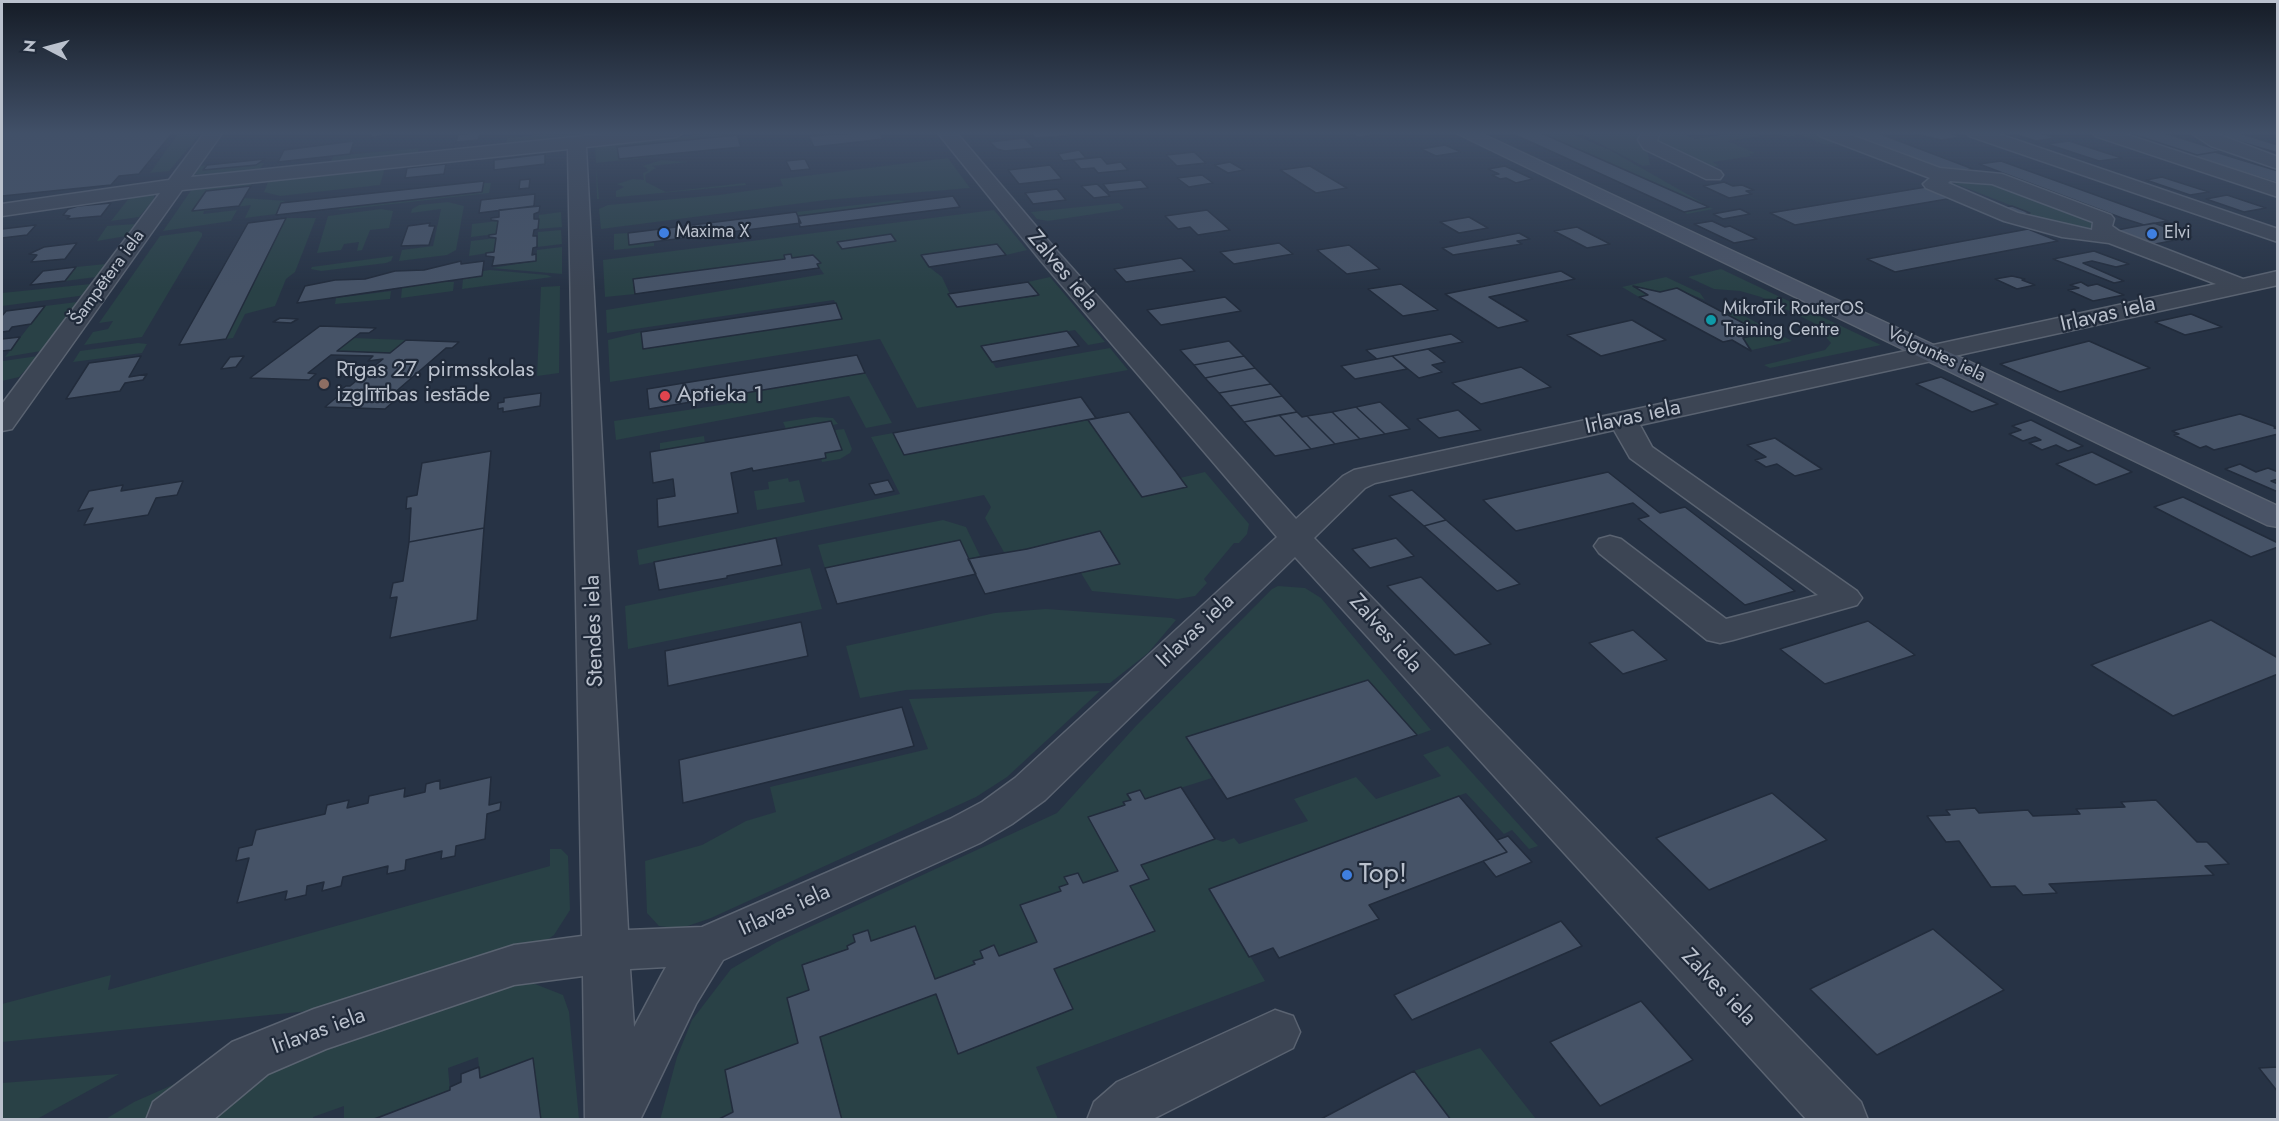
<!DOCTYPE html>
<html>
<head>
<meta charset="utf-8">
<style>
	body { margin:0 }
	#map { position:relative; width:2279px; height:1121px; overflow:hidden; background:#273345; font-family:Jost,sans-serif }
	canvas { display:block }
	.frame { position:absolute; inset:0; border:3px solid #bac1cd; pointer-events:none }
	.north { position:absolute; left:18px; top:18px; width:60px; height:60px; -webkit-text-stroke:4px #202a3a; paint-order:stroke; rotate:276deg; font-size:16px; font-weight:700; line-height:24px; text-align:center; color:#bac1cd }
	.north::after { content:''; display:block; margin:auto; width:21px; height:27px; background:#bac1cd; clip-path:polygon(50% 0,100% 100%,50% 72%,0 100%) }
</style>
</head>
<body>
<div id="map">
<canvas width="2279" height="1121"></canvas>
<div class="frame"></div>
<div class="north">N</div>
</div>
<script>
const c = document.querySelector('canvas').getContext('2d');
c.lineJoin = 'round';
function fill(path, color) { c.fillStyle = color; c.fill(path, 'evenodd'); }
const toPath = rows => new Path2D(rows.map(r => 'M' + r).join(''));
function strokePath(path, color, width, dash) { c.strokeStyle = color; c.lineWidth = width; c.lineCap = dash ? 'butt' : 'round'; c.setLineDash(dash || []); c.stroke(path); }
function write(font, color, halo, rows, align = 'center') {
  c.font = font + ' Jost,sans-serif'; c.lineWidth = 4.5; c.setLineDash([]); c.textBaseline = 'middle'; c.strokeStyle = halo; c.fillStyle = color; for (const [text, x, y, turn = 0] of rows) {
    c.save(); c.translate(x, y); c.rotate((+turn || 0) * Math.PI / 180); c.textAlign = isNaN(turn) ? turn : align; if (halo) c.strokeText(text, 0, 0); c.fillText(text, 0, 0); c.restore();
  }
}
fill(toPath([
	[179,132,202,132,169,171,150,173],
	[561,132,625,132,506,144,507,138],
	[720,132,734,132,737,135,618,147,620,159,672,155,596,163,595,146],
	[1539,132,1568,132,1610,150,1713,209,1687,214,1684,212,1708,207],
	[1577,132,1644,132,1650,165,1643,166],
	[1655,132,1679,132,1696,139,1736,132,1764,136,1728,141,1755,153,1749,154,1752,156,1713,162,1719,166,1702,168,1658,147],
	[1763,132,1818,132,1840,143,1825,145,1800,135,1788,137],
	[419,148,418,153,331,162,333,156],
	[948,158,970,188,826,200,601,229,599,209,608,205,719,195,783,186,780,179],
	[662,160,687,162,652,166,656,168,645,175,646,182,666,192,745,183,746,185,597,199,596,165,599,199,616,197,616,191,624,187,617,184,633,179,644,180,643,173,648,171,647,168,642,166],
	[264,163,259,170,190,175,200,166,207,165,205,170],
	[385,168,380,185,280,196,264,192,269,180],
	[251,179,251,186,206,191,193,211,239,206,244,198,286,201,281,203,276,214,245,218,251,205,204,211,203,214,237,210,231,221,163,231,192,189],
	[1992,179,2092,221,2092,227,2088,231,2016,215,2028,212,1946,180],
	[484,183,491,183,489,193,340,210,336,208,482,192],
	[149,194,154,195,154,199,139,217,111,221,130,197],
	[899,200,907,202,798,216,796,212],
	[448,202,464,206,456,250,447,255,399,261,402,250,433,246,441,209,411,213,412,209,419,205],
	[1119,203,1124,208,1120,210,1048,221,1037,219,1031,212],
	[381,209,393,211,389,228,370,230,362,250,357,251,359,242,344,244,341,250,317,253,328,216],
	[994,210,1027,250,1006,255,997,244,922,255,929,267,942,277,956,307,1038,296,1028,282,1050,277,1105,342,1088,345,1075,330,982,346,996,368,1110,348,1128,370,917,408,880,339,610,382,608,340,641,332,643,349,842,318,834,300,607,333,606,310,824,274,817,264,820,263,813,255,792,258,791,255,785,259,633,279,635,294,605,297,603,260],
	[561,212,562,227,538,229,539,215],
	[286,218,316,218,295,272,286,279,275,306,245,314,233,338,226,339],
	[498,221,496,234,471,237,472,224],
	[135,224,126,236,97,241,107,226],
	[561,230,562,244,537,247,538,232],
	[198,231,202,233,202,236,142,337,84,345,93,332,108,329,113,321,99,323,160,236],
	[628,233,629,245,654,242,654,246,614,250,614,234],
	[496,238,494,252,469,256,471,241],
	[562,247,562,274,492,268,536,261,537,250],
	[393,256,391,261,386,263,321,271,311,269,312,267],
	[106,264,96,277,65,281,76,267],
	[1721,269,1797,305,1881,345,1770,368,1764,365,1825,350,1831,343,1814,323,1761,297,1740,291,1714,289,1688,277],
	[490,270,547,275,552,277,462,289,463,279,482,276,483,271],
	[1666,277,1700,293,1705,300,1687,293,1660,292,1634,286,1648,295,1639,297,1622,287],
	[437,282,454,282,453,291,401,298,402,288],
	[91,284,83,295,79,296,2,306,2,293],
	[560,286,559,373,537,376,541,287],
	[391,291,390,299,335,304,336,298],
	[77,302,41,351,5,357,45,306],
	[1733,310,1792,341,1752,350,1743,338,1761,333,1725,313],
	[353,338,406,340,390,353,337,351],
	[138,343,147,344,142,353,73,362,80,351],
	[38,356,19,377,2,381,3,361],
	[865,373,892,423,866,428,849,396,616,440,614,421,727,404,727,396],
	[815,417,833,418,838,424,833,425,831,421,786,429,783,422],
	[1088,420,1142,497,1187,487,1180,478,1205,472,1249,524,1247,534,1239,543,1234,543,1204,579,1207,583,1195,596,1178,599,1092,591,1081,573,1120,564,1100,531,1005,554,985,518,991,507,984,495,639,565,637,550,900,494,871,437,893,433,904,455],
	[844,429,852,449,850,453,840,459,822,462,821,459,826,458,825,453,841,450,835,430],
	[704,436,705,443,660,451,660,443],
	[788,478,789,482,799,480,805,502,757,510,754,491,769,489,768,482],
	[943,520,966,527,980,556,968,559,960,540,825,568,818,545],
	[810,568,822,609,628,649,625,606],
	[1278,586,1305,588,1321,598,1431,730,1417,735,1368,680,1186,737,1212,778,1088,817,1118,871,1037,942,935,979,915,926,803,964,809,990,798,1043,735,1119,660,1120,677,1057,692,1020,731,969,777,942,1057,813,1135,727,1272,589],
	[1046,609,1172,618,1176,620,1148,653,1110,683,906,690,860,698,846,646,995,613],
	[1100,691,1007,777,976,797,711,918,679,929,659,926,647,913,645,861,702,845,746,821,776,812,770,787,928,749,909,699],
	[1448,746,1538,846,1529,849,1512,830,1504,834,1466,793,1210,889,1265,981,1036,1067,1058,1119,842,1119,820,1037,936,994,958,1054,1072,1010,1054,969,1155,931,1130,886,1149,879,1141,865,1215,839,1223,842,1234,838,1239,844,1308,821,1294,799,1356,777,1376,799,1441,776,1423,755],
	[550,849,561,849,568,856,570,910,554,935,540,945,309,1011,2,1042,2,1004,111,975,108,990,550,866],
	[530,982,563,995,569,1012,579,1119,541,1119,480,1078,478,1057,448,1068,450,1090,372,1119,344,1119,344,1106,313,1117,313,1119,202,1120,249,1083,284,1065,326,1048,472,1000,479,990],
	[1480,1048,1536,1119,1451,1119,1414,1071],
	[119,1074,37,1119,2,1119,2,1083],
	[195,1075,160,1119,104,1120,134,1102]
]), '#294146');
const building = toPath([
	[2,132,173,132,139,174,119,176,111,185,2,196,2,132],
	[372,132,400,132,371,137,372,132],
	[481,132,478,140,456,142,458,135,481,132],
	[878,132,883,139,814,147,809,136,878,132],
	[1030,132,1067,132,1071,135,1036,138,1030,132],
	[1350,132,1381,132,1383,133,1358,137,1350,132],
	[1509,132,1539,132,1709,207,1684,212,1509,132],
	[1845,132,1875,132,1973,169,1951,172,1845,132],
	[1918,132,1947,132,1961,137,1941,140,1914,133,1918,132],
	[2010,132,2038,132,2055,138,2036,141,2010,132],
	[2126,132,2161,132,2222,151,2197,155,2126,132],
	[2235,132,2278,145,2278,153,2218,135,2235,132],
	[737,135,741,147,619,159,617,147,737,135],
	[1024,138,1034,148,1005,151,997,149,990,142,1024,138],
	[354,141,350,154,278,162,284,150,354,141],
	[2069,141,2122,158,2099,161,2047,144,2069,141],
	[1445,145,1461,152,1436,156,1421,149,1445,145],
	[1079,150,1086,158,1063,161,1058,154,1079,150],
	[1194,152,1206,163,1177,166,1166,155,1194,152],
	[2215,152,2278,171,2278,183,2191,156,2215,152],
	[545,154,545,164,494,170,494,160,545,154],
	[1101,157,1107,164,1121,162,1128,170,1098,173,1094,168,1081,169,1073,160,1101,157],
	[265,159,256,165,203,170,207,165,265,159],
	[805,159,810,169,791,171,786,161,805,159],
	[2001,161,2168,221,2144,225,2122,218,1979,164,2001,161],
	[1230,162,1244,170,1228,173,1214,165,1230,162],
	[446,164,444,174,405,178,407,168,446,164],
	[1050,165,1062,179,1019,184,1008,170,1050,165],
	[1310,166,1347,188,1316,193,1280,170,1310,166],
	[1505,166,1533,179,1516,183,1506,178,1500,179,1492,175,1499,174,1488,169,1505,166],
	[1202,175,1213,183,1189,187,1177,178,1202,175],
	[2162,177,2209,192,2190,195,2146,180,2162,177],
	[530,179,529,188,519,189,520,180,530,179],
	[1141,180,1148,188,1109,192,1103,184,1141,180],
	[484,181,482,192,276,215,281,203,484,181],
	[1724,182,1733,186,1742,185,1754,190,1746,191,1752,194,1729,198,1703,186,1724,182],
	[1097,184,1110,196,1094,198,1081,186,1097,184],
	[251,186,239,206,192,211,206,191,251,186],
	[1926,187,1953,198,1795,225,1770,213,1926,187],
	[1057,189,1066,200,1033,204,1025,193,1057,189],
	[535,194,534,206,479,213,481,200,535,194],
	[2227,195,2266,208,2244,212,2206,199,2227,195],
	[953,196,960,207,800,227,799,223,798,216,953,196],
	[111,203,101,216,67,219,70,216,63,215,68,209,78,206,111,203],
	[540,206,539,212,534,214,534,219,539,219,538,229,534,230,533,236,537,236,537,247,533,248,532,255,536,254,536,261,492,266,494,257,486,256,486,253,494,252,496,238,489,237,489,235,496,234,498,221,491,220,491,218,499,217,499,210,540,206],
	[2012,206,2030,213,2016,215,1998,208,2012,206],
	[1740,209,1750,214,1723,219,1713,214,1740,209],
	[1207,210,1230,230,1198,235,1190,227,1178,229,1165,216,1207,210],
	[796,212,801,223,629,245,628,233,796,212],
	[1469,217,1488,228,1459,233,1440,222,1469,217],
	[286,218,226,339,179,345,248,223,286,218],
	[1712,221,1725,227,1730,226,1757,239,1734,243,1694,224,1712,221],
	[430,223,429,226,435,226,429,245,401,246,408,226,430,223],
	[2154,223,2192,237,2150,245,2112,231,2154,223],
	[36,225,27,235,2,238,2,229,36,225],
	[1577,227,1610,244,1587,248,1554,231,1577,227],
	[2028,229,2058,241,1895,272,1867,259,2028,229],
	[1519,233,1530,239,1517,241,1522,244,1453,255,1442,248,1519,233],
	[891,234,896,241,842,249,837,242,891,234],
	[77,243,65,259,31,262,37,255,29,254,44,247,77,243],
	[1279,243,1293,254,1234,264,1220,252,1279,243],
	[997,244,1006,255,929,267,921,255,997,244],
	[1349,245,1380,269,1347,274,1317,250,1349,245],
	[2094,251,2129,264,2116,267,2092,261,2083,263,2124,281,2114,283,2053,259,2094,251],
	[791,254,792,258,813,255,821,263,817,264,819,268,635,294,633,279,785,259,784,255,791,254],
	[1181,258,1195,271,1126,282,1114,269,1181,258],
	[461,261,461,264,484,261,482,276,297,303,305,286,335,280,365,279,395,271,424,270,461,261],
	[76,267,65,281,30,285,43,271,76,267],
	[1561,271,1575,279,1489,297,1528,321,1498,328,1445,294,1561,271],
	[2012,276,2025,279,2022,280,2035,285,2017,289,1995,279,2012,276],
	[1028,282,1039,295,957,307,948,294,1028,282],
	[2081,282,2088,286,2097,284,2124,295,2093,301,2068,290,2079,288,2070,285,2081,282],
	[1401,284,1438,310,1403,316,1368,289,1401,284],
	[1633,286,1660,292,1677,288,1762,333,1743,338,1751,351,1732,340,1723,342,1639,297,1648,295,1633,286],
	[1225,297,1241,311,1161,325,1147,310,1225,297],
	[836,303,842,319,643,349,641,332,836,303],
	[45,306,31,324,12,327,9,331,2,332,2,316,6,311,45,306],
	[2191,314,2222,327,2185,335,2155,322,2191,314],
	[280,318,298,319,291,323,273,322,280,318],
	[1632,320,1666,340,1601,356,1567,335,1632,320],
	[320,326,376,328,369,333,360,333,337,351,390,353,406,340,459,342,452,348,446,348,385,401,393,402,385,409,325,407,344,391,339,391,346,386,350,386,383,359,368,361,373,356,331,355,308,373,316,374,309,380,250,378,320,326],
	[1067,331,1079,346,992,362,981,346,1067,331],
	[1451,334,1463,342,1377,359,1366,350,1451,334],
	[20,337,11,350,2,351,2,339,20,337],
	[1229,341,1244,356,1194,365,1180,350,1229,341],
	[2089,341,2150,368,2060,392,2000,364,2089,341],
	[1428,349,1445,362,1432,365,1442,372,1419,378,1392,356,1428,349],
	[857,355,865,373,649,409,647,389,857,355],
	[141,356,129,377,147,374,143,380,125,383,120,391,66,399,89,363,141,356],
	[244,356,236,367,221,369,230,357,244,356],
	[1244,356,1255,368,1205,378,1194,365,1244,356],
	[1392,356,1407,369,1355,379,1341,366,1392,356],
	[1521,367,1551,387,1481,404,1452,383,1521,367],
	[1255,368,1271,384,1219,393,1205,378,1255,368],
	[1941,377,1998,404,1972,412,1916,384,1941,377],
	[1271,384,1282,396,1230,406,1219,393,1271,384],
	[541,393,540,406,503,412,503,408,498,409,498,403,504,402,504,398,541,393],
	[1282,396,1297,412,1244,422,1230,406,1282,396],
	[1081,397,1096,418,904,455,893,433,1081,397],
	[1380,402,1410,429,1385,434,1356,407,1380,402],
	[1356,407,1385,434,1360,439,1332,412,1356,407],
	[1458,410,1481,430,1439,438,1417,419,1458,410],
	[1129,412,1176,472,1187,487,1142,497,1088,420,1129,412],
	[1297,412,1302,417,1307,416,1335,444,1311,449,1279,415,1297,412],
	[1332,412,1360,439,1335,444,1307,416,1332,412],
	[2240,414,2276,427,2274,428,2278,429,2278,434,2214,450,2206,446,2200,448,2174,435,2179,434,2172,431,2240,414],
	[1279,415,1311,449,1275,456,1244,422,1279,415],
	[2031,420,2083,446,2068,451,2056,445,2042,450,2029,443,2041,440,2035,437,2023,441,2009,434,2021,430,2012,426,2031,420],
	[831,421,842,450,825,453,826,458,753,471,752,468,731,473,738,513,658,527,657,499,675,496,673,479,653,483,650,452,831,421],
	[1775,438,1822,469,1795,476,1777,464,1766,467,1755,460,1766,457,1747,445,1775,438],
	[491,451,484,528,409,542,411,508,406,509,407,497,417,495,422,463,491,451],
	[2092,452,2132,472,2096,485,2056,464,2092,452],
	[2240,464,2256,472,2268,468,2278,472,2278,479,2271,481,2278,484,2278,492,2225,469,2240,464],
	[1608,472,1660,513,1685,507,1795,591,1745,605,1638,519,1649,516,1633,503,1516,531,1483,500,1608,472],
	[888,480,894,491,875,495,869,484,888,480],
	[183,481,177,495,156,498,148,515,84,525,93,508,78,511,89,491,123,485,121,491,183,481],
	[1412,490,1446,520,1424,526,1389,496,1412,490],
	[2183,497,2278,543,2278,547,2251,557,2154,507,2183,497],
	[1446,520,1520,584,1497,591,1424,526,1446,520],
	[484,528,477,620,390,638,397,597,390,598,393,583,403,581,409,542,484,528],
	[1100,531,1120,564,985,594,968,559,1027,549,1100,531],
	[776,538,782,565,727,576,727,578,659,590,654,562,776,538],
	[1396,538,1414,556,1370,568,1352,549,1396,538],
	[960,540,976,574,837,604,825,568,960,540],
	[1421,577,1491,644,1455,655,1387,586,1421,577],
	[2211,620,2278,658,2278,674,2173,716,2091,665,2211,620],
	[1868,621,1915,655,1825,684,1780,649,1868,621],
	[801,622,808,656,668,686,665,651,801,622],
	[1633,630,1667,660,1623,674,1589,643,1633,630],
	[1368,680,1417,735,1227,799,1186,737,1368,680],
	[902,707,914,746,683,803,679,760,902,707],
	[491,777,489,805,501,802,500,810,487,814,485,839,456,846,455,856,441,859,442,851,406,860,405,870,387,874,388,866,343,877,341,886,322,891,324,882,307,886,306,895,285,900,287,891,237,903,249,858,236,861,239,848,252,845,256,830,325,814,327,805,349,800,347,808,368,803,369,796,405,788,404,797,425,792,426,784,440,780,440,789,491,777],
	[1181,787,1215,839,1141,865,1149,879,1130,886,1155,931,1054,969,1073,1009,958,1054,936,994,820,1037,842,1120,717,1120,733,1112,725,1070,798,1043,787,998,809,990,802,965,848,949,847,946,855,942,853,935,868,930,871,941,915,926,935,979,975,964,973,961,983,958,980,951,994,945,999,956,1037,942,1020,905,1061,891,1059,887,1068,884,1064,877,1078,873,1083,883,1118,871,1088,817,1125,805,1123,802,1131,800,1127,794,1140,790,1145,799,1181,787],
	[1772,793,1827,840,1709,890,1656,838,1772,793],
	[1459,796,1507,852,1369,905,1379,919,1279,958,1273,948,1249,957,1209,889,1459,796],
	[2156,800,2197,842,2207,842,2229,864,2205,866,2214,875,2049,884,2057,893,2023,895,2015,886,1991,887,1959,841,1946,842,1927,816,1950,815,1946,810,1975,808,1979,813,2028,810,2033,816,2080,814,2076,809,2125,807,2121,802,2156,800],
	[1508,836,1532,862,1496,877,1483,861,1507,852,1497,840,1508,836],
	[1561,921,1582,946,1412,1020,1394,995,1561,921],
	[1933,929,2004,990,1877,1055,1810,989,1933,929],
	[1641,1001,1693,1060,1600,1106,1550,1042,1641,1001],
	[533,1058,541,1120,372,1120,450,1090,450,1087,461,1082,461,1074,479,1067,480,1078,533,1058],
	[2278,1067,2278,1092,2259,1068,2278,1067],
	[1414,1071,1451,1120,1319,1120,1374,1091,1414,1071]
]);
fill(building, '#465367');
strokePath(building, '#222c3c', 1.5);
const street = toPath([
	[205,132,223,132,191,177,622,132,685,132,676,137,586,147,628,930,702,927,950,819,982,802,1015,778,1277,537,1041,261,937,132,956,132,1057,251,1296,519,1343,476,1354,470,2216,284,2109,243,2062,237,2004,221,1926,188,1923,184,1930,178,1820,136,1817,132,1843,132,1940,168,2002,174,2111,215,2114,219,2112,226,2119,231,2243,279,2278,271,2278,285,1640,425,1652,447,1857,591,1862,598,1857,605,1733,640,1720,643,1707,640,1599,553,1594,546,1599,539,1610,536,1621,539,1726,619,1818,595,1630,458,1614,430,1375,483,1365,488,1314,538,1861,1102,1868,1120,1807,1120,1295,557,1045,800,1012,824,980,843,723,960,696,1004,640,1120,585,1120,583,976,514,985,326,1049,268,1074,213,1120,146,1120,153,1102,232,1042,314,1009,514,945,582,936,568,149,182,190,12,429,2,431,2,404,160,193,2,216,2,204,169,180,205,132],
	[1950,181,1992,184,2093,222,2092,230,2018,213,1948,183,1950,181],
	[666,967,662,974,634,1027,630,969,666,967],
	[1642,132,1660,132,1657,141,1720,171,1723,175,1720,179,1706,179,1644,149,1638,140,1642,132],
	[1966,132,1993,132,2278,229,2278,242,1969,136,1966,132],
	[2092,132,2119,132,2278,184,2278,197,2095,136,2092,132],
	[2212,132,2278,157,2278,169,2211,146,2191,133,2212,132],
	[1275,1010,1293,1016,1300,1032,1293,1048,1151,1120,1087,1120,1094,1102,1117,1082,1275,1010]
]);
const secondary = toPath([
	[1454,132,1478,132,2278,506,2278,527,2267,525,1454,132]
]);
strokePath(street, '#5a6371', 3);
strokePath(secondary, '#5a6371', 3);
fill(street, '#3c4554');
fill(secondary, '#4a5467');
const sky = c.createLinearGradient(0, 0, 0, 289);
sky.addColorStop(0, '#151c26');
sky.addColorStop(0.46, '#415068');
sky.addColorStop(1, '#41506800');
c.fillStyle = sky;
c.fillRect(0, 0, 2279, 289);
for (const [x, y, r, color] of [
	[664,233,6,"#3f7fe0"],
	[2152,234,6,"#3f7fe0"],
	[1711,320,6,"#0f9aa8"],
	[324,384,6,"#8d6e63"],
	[665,396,6,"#e0444e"],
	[1347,875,6,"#3f7fe0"]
]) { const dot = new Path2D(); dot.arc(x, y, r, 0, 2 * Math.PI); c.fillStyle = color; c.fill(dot); strokePath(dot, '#202a3a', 2); }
write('18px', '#bac1cd', '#202a3a', [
	["Maxima X",676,233],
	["Elvi",2164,234],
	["MikroTik RouterOS",1723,310],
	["Training Centre",1723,331]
], 'left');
write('18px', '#bac1cd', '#202a3a', [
	["Šampētera iela",108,278,-54],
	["Volguntes iela",1936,355,25]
]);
write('22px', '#bac1cd', '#202a3a', [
	["Zalves iela",1062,271,50],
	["Irlavas iela",2108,315,-13],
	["Irlavas iela",1633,418,-12],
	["Stendes iela",595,631,-92],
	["Irlavas iela",1196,631,-43],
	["Zalves iela",1385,634,48],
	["Irlavas iela",785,911,-24],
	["Zalves iela",1718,988,46],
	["Irlavas iela",319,1032,-20]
]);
write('22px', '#bac1cd', '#202a3a', [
	["Rīgas 27. pirmsskolas",336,371],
	["izglītības iestāde",336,396],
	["Aptieka 1",677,396]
], 'left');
write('27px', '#bac1cd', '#202a3a', [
	["Top!",1359,875]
], 'left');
</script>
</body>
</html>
